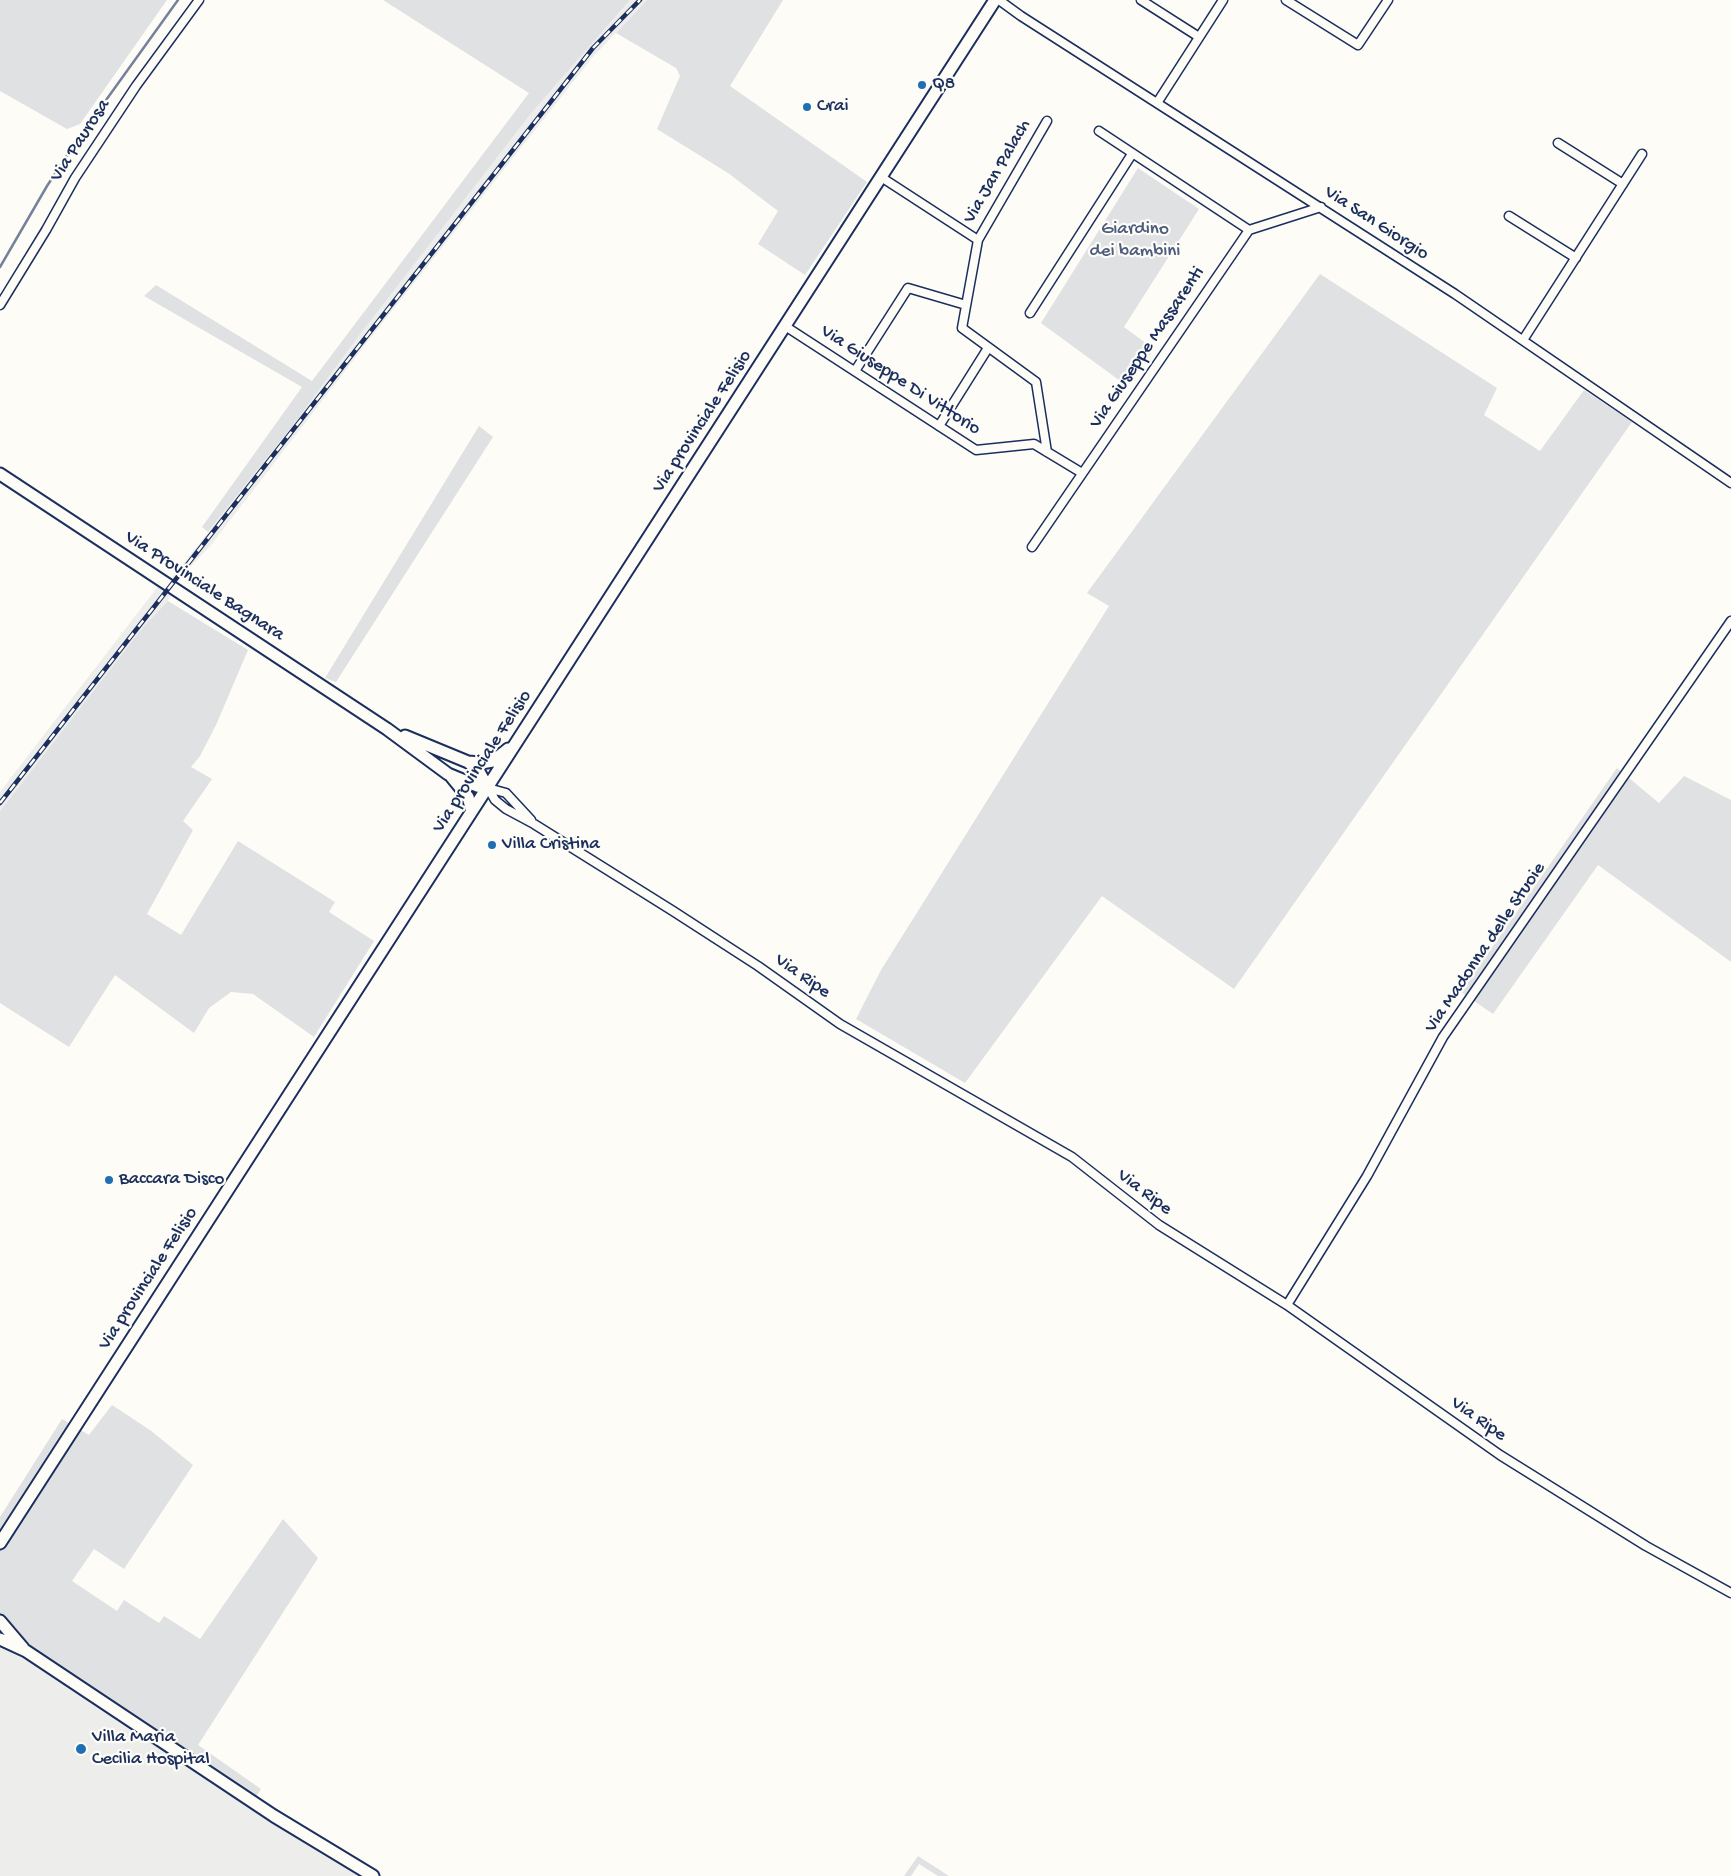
<!DOCTYPE html>
<html>
<head>
<meta charset="utf-8">
<style>
	body { margin:0 }
	canvas { display:block; background:#fdfcf7 }
</style>
</head>
<body>
<canvas width="1731" height="1876"></canvas>
<script>
const c = document.querySelector('canvas').getContext('2d');
c.lineJoin = 'round';
function fill(path, color) { c.fillStyle = color; c.fill(path, 'evenodd'); }
const toPath = rows => new Path2D(rows.map(r => 'M' + r).join(''));
function strokePath(path, color, width, dash) { c.strokeStyle = color; c.lineWidth = width; c.lineCap = dash ? 'butt' : 'round'; c.setLineDash(dash || []); c.stroke(path); }
function write(font, color, halo, rows, align = 'center') {
  c.font = font + ' "Gochi Hand",sans-serif'; c.lineWidth = 4.5; c.setLineDash([]); c.textBaseline = 'middle'; c.strokeStyle = halo; c.fillStyle = color; for (const [text, x, y, turn = 0] of rows) {
    c.save(); c.translate(x, y); c.rotate((+turn || 0) * Math.PI / 180); c.textAlign = isNaN(turn) ? turn : align; if (halo) c.strokeText(text, 0, 0); c.fillText(text, 0, 0); c.restore();
  }
}
fill(toPath([
	[630,0,647,0,592,58,372,336,211,545,177,581,172,578,294,424,358,337,533,111],
	[159,585,172,592,168,601,143,627,0,811,0,792],
	[0,1643,190,1766,364,1876,0,1876]
]), '#edeeec');
fill(toPath([
	[0,0,167,0,80,124,67,129,0,91],
	[383,0,630,0,533,111,358,337,294,424,208,532,202,527,302,387,144,296,156,285,312,381,529,93],
	[647,0,783,0,730,86,867,182,805,275,758,244,778,211,728,173,657,129,680,76,676,68,616,33],
	[1138,168,1199,209,1124,327,1154,349,1127,386,1041,323],
	[1320,274,1497,388,1484,415,1540,451,1584,390,1632,422,1234,989,1102,896,965,1083,856,1019,881,970,1109,606,1087,593],
	[479,426,493,437,336,682,325,678],
	[168,601,248,650,216,725,200,756,191,767,212,779,183,821,193,830,147,914,181,935,238,841,335,902,329,912,374,941,314,1037,253,994,231,992,209,1008,194,1033,115,975,69,1047,0,1003,0,811,143,627],
	[1617,768,1659,803,1684,776,1731,800,1731,962,1598,865,1493,1014,1461,992],
	[112,1405,150,1430,193,1465,124,1569,94,1549,72,1581,117,1611,124,1600,159,1623,164,1616,200,1639,283,1519,318,1558,198,1745,261,1789,251,1805,0,1643,0,1517,62,1419,89,1435],
	[918,1856,949,1876,938,1876,919,1864,911,1876,904,1876]
]), '#e0e1e3');
strokePath(toPath([
	[91,121,178,0],
	[0,267,47,186,76,142]
]), '#76819c', 2.5);
const minor = toPath([
	[999,0,1021,16,1455,294,1731,483],
	[1141,0,1199,37],
	[1286,0,1358,45,1388,0],
	[1157,103,1223,0],
	[1047,121,978,240,962,328,1036,382,1047,452],
	[1099,131,1249,230],
	[1558,143,1623,184],
	[881,177,978,240],
	[1509,216,1576,258],
	[0,305,46,230,75,178,136,86,199,0],
	[1030,313,1132,154],
	[785,326,976,450,1034,444,1082,473],
	[1523,340,1642,154],
	[855,371,908,288,966,305],
	[939,426,988,348],
	[1032,547,1249,230,1321,207],
	[488,788,495,800,506,809,534,824,673,911,758,966,840,1024,1072,1157,1159,1225,1287,1305,1500,1455,1646,1546,1731,1593],
	[488,788,506,793,531,820],
	[1287,1305,1367,1176,1443,1037,1731,621]
]);
const secondary = toPath([
	[0,474,387,729,448,774,477,786,488,788],
	[405,736,468,762,478,770,488,788],
	[468,762,481,763,493,761,508,749],
	[450,775,468,797,472,811],
	[0,1543,995,0],
	[0,1621,23,1648],
	[0,1639,26,1651,274,1816,373,1876]
]);
strokePath(minor, '#1b2f5e', 11);
strokePath(secondary, '#1b2f5e', 15);
strokePath(minor, '#fdfcf7', 8);
strokePath(secondary, '#fdfcf7', 11);
const rail = toPath([
	[0,803,593,48,640,0]
]);
strokePath(rail, '#1b2f5e', 4.5);
strokePath(rail, '#fdfcf7', 2.5, [8]);
for (const [x, y, r, color] of [
	[922,85,5,"#1f6fb2"],
	[807,107,5,"#1f6fb2"],
	[492,845,5,"#1f6fb2"],
	[109,1180,5,"#1f6fb2"],
	[81,1749,6,"#1f6fb2"]
]) { const dot = new Path2D(); dot.arc(x, y, r, 0, 2 * Math.PI); c.fillStyle = color; c.fill(dot); strokePath(dot, '#fdfcf7', 2); }
write('19px', '#1b2f5e', '#fdfcf7', [
	["Q8",932,85],
	["Crai",817,107],
	["Villa Cristina",502,845],
	["Baccara Disco",119,1180],
	["Villa Maria",92,1738],
	["Cecilia Hospital",92,1760]
], 'left');
write('19px', '#1b2f5e', '#fdfcf7', [
	["Via Paurosa",81,141,-57],
	["Via Jan Palach",998,172,-60],
	["Via San Giorgio",1376,224,33],
	["Via Giuseppe Massarenti",1148,348,-56],
	["Via Giuseppe Di Vittorio",900,381,33],
	["Via provinciale Felisio",703,422,-57],
	["Via Provinciale Bagnara",204,587,33],
	["Via provinciale Felisio",483,762,-57],
	["Via Madonna delle Stuoie",1486,948,-56],
	["Via Ripe",802,977,35],
	["Via Ripe",1144,1193,37],
	["Via provinciale Felisio",149,1279,-57],
	["Via Ripe",1478,1420,35]
]);
write('19px', '#4c5c7f', '#fdfcf7', [
	["Giardino",1135,230],
	["dei bambini",1135,252]
]);
</script>
</body>
</html>
